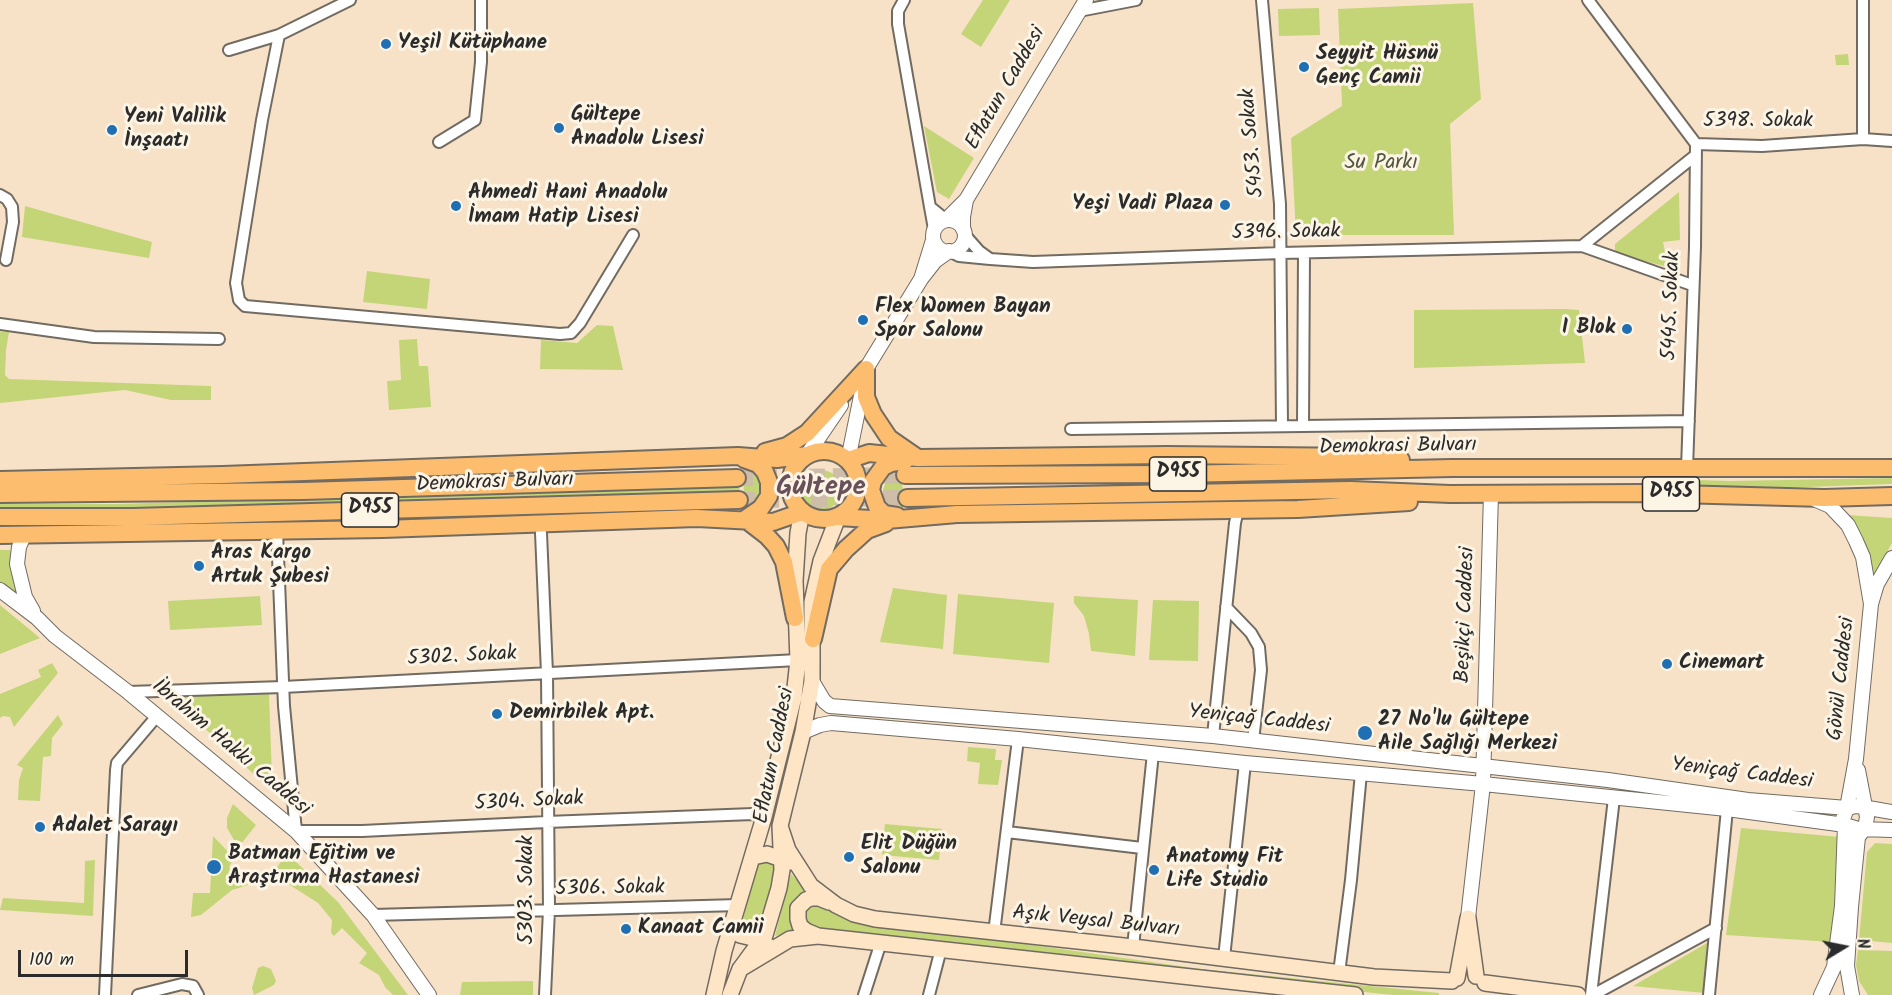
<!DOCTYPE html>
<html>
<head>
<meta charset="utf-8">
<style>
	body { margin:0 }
	#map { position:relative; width:1892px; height:995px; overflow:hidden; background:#f7e2c8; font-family:Kalam,sans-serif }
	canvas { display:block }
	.north { position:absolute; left:1814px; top:917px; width:60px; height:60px; -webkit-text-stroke:4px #fcf5e5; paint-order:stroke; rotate:80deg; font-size:16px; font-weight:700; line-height:24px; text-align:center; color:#2b2b2b }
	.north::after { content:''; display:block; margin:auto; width:21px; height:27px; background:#2b2b2b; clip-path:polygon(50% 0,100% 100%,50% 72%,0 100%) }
	.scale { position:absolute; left:18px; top:950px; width:170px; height:27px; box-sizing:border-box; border:3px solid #2b2b2b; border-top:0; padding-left:8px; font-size:18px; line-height:21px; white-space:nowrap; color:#2b2b2b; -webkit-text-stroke:4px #fcf5e5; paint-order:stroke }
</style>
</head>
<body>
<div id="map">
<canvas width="1892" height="995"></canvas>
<div class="north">N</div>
<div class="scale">100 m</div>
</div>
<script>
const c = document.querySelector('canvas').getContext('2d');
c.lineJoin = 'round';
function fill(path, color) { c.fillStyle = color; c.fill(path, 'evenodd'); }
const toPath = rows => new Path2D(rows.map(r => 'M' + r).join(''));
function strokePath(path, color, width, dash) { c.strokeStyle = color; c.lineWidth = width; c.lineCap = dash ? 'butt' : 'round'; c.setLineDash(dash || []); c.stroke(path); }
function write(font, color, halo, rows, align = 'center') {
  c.font = font + ' Kalam,sans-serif'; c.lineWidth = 6; c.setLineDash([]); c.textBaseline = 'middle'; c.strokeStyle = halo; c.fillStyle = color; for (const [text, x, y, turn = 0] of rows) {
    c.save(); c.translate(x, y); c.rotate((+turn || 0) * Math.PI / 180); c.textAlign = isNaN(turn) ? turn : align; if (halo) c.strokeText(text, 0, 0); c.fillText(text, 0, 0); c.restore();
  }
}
fill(toPath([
	[983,0,1010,0,981,47,961,34],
	[1473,3,1481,99,1450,124,1454,235,1296,235,1291,138,1342,106,1338,9],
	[1319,8,1320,35,1279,36,1278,9],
	[1848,54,1849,65,1836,65,1835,55],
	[924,126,974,158,949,199,937,192],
	[1679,192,1680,240,1663,242,1668,267,1620,255,1615,251,1615,244],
	[25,206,152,242,149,258,22,237],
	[367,271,430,279,427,309,363,302],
	[1564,309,1579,310,1585,363,1414,368,1414,310],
	[597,325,613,326,623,370,540,369,541,340,577,343],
	[0,332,9,332,6,350,5,375,9,379,211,386,211,400,171,400,125,390,0,403],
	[417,339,419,366,428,366,431,407,389,410,387,381,401,380,399,340],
	[742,465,760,474,762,490,753,504,745,506],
	[902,469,903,509,895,508,885,499,883,490,887,478],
	'801 490a20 20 0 1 1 40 0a20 20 0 1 1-40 0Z',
	[1892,478,1892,484,1779,488,1664,485,1664,479,1730,481],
	[739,485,740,493,550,497,226,508,0,512,0,504,117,504],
	[1847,515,1892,518,1892,543,1874,575,1863,541],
	[0,550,10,550,14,579,19,595,0,584],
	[893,588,947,595,943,649,880,642],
	[958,594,1054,603,1049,663,953,654],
	[260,596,262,625,170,630,168,601],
	[1074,596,1138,600,1135,656,1091,651,1089,634,1084,616,1074,603],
	[1153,600,1199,601,1198,661,1149,660],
	[0,605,40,638,0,654],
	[52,663,58,673,14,727,10,717,3,716,0,718,0,694,41,677,38,670],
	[269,694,272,777,263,783,170,696],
	[58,715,63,724,52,738,51,756,43,757,40,801,18,800,19,780,23,768,17,765],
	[968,747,996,749,995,760,1002,760,998,785,978,784,980,763,967,761],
	[233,804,256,825,241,844,234,840,227,828,227,818],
	[885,824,942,829,939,860,882,855],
	[1741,828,1840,837,1832,942,1726,935],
	[213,836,234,858,229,867,248,885,232,890,201,915,191,917,193,893,210,893],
	[1875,843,1892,844,1892,943,1859,940,1867,852],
	[284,857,292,858,338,902,408,995,393,995,385,987,379,975,359,963,367,953,342,928,334,936,331,933,332,920,318,903,279,878,274,872],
	[95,860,93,916,0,910,3,898,84,903,85,861],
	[762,860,771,862,776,868,759,930,751,931,747,930,742,923,758,863],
	[791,874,810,893,797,930,775,936],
	[812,903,889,927,1012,942,1201,969,1439,993,1439,995,1393,995,1201,975,1012,950,838,930,821,930,803,921,806,907],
	[1707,943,1704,993,1633,986],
	[1858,950,1892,951,1892,995,1868,995,1859,981,1856,965],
	[263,966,271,969,276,981,274,985,254,995,252,988,258,968],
	[533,981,533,995,460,995,462,982]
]), '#c4d578');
strokePath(toPath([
	[737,478,905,475],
	[739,500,907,498]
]), '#cebda9', 16, [16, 8]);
const minor = toPath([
	[904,0,898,11,898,24,930,207],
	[1262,0,1280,204,1282,426],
	[1588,0,1696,144,1762,146,1863,139,1892,141],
	[1863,0,1863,139],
	[1079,11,1136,0],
	[279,35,262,120,236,283,239,300,245,306,560,334,571,333,580,323,633,235],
	[229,50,279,35,350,0],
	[439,142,475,120,481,62,481,0],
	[0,195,7,199,12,207,13,222,6,260],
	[934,229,930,207,946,220],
	[949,251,959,256,990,259,979,251,964,234],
	[990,259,1033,262,1281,253,1582,246],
	[1692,285,1582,246,1696,155],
	[0,324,94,337,219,339],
	[1303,426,1304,253],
	[1071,429,1689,421],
	[1687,468,1695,247,1696,144],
	[277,531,284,706,296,831,362,831,547,822,753,814,764,817],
	[541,533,547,673,549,910,545,995],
	[1226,607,1251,633,1259,647,1261,670,1253,741],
	[128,692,283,687,798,660],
	[1213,736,1235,523,1238,510],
	[1007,832,1142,848],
	[373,915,739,905],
	[994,933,1018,739],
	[1133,947,1153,753],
	[1224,958,1245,763],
	[1339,973,1351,880,1361,773],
	[105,995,116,770,117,763,157,716],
	[138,995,182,984,193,986,198,995],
	[864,995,881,942],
	[929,995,941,949],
	[1591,995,1614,798],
	[1593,995,1716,928],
	[1709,995,1727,809]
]);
const tertiary = toPath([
	[966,200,1086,0],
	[946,220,966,200,963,217,963,229],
	'933 236a16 16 0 1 1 32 0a16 16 0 1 1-32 0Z',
	[933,240,921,279,935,261,949,251],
	[861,377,921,279],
	[807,455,841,405],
	[848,460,863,386],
	[1816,500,1830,506,1848,525,1856,541,1863,557,1871,604,1877,584,1892,558],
	[24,535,19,547,17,564,25,597,33,611],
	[0,590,37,618,55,636,128,692,296,831,373,915,429,995],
	[812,681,824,701,830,706,1213,736,1608,780,1748,800,1847,808,1857,806,1892,812],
	[803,732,820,725,831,723,1018,739,1245,763,1483,784,1727,809,1845,825,1858,829,1892,830],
	[1468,918,1483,784,1491,493],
	[1821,995,1834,967,1842,906,1845,825,1843,819,1847,808,1856,759,1871,604],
	[1852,995,1847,966,1851,907,1858,837,1865,828,1867,817,1858,770]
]);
const secondary = toPath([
	[780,826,788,850,811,886,836,905,854,914,875,919,1133,947,1374,977,1452,981],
	[753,857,767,854,790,862],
	[734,922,736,931,740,935,761,940,768,946],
	[818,936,806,931,800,926,798,919,798,908,806,900,811,898,819,898,829,902],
	[740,969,790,939,818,936,1355,995],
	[1457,978,1468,918,1476,976],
	[1485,983,1578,995],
	[714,995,724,951,764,817,794,697,798,660,795,581,798,533,802,512],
	[730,995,740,969,765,935,779,888,782,870,780,826,803,732,812,681,812,602,821,561,838,517]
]);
const trunk = toPath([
	[866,369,866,397,873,414,889,438,915,456],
	'790 485a34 34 0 1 1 68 0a34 34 0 1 1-68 0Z',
	[765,452,787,446,807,433,866,369],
	[744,459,758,464,765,472,769,482,769,496,761,508,745,519,767,536,776,546,784,562,795,618],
	[848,460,869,453,918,458,1167,455,1367,457,1401,460],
	[905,475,1180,474,1452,468,1892,468],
	[0,480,223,475,738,456,777,459,807,455],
	[0,494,303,491,737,478],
	[907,498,1351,490,1450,494,1640,493,1824,498,1892,496],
	[897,516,884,514,877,507,871,490,873,481,883,467,891,463,905,461],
	[0,517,133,517,739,500],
	[838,517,887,520,957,514,1298,509,1409,502],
	[0,535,383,529,697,518,773,522,802,512],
	[813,639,829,569,846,549,867,530,886,523]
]);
strokePath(minor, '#726b62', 14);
strokePath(tertiary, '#726b62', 16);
strokePath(secondary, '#726b62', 18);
strokePath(trunk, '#726b62', 20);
strokePath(minor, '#fff', 10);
strokePath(tertiary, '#fff', 14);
strokePath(secondary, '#fee5c5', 15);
strokePath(trunk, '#fcbd6f', 16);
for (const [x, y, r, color] of [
	[386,44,6,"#1f6fb2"],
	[1304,67,6,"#1f6fb2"],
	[559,128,6,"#1f6fb2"],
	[112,130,6,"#1f6fb2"],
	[1225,205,6,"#1f6fb2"],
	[456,206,6,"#1f6fb2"],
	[863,320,6,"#1f6fb2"],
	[1627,329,6,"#1f6fb2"],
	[199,566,6,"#1f6fb2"],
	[1667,664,6,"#1f6fb2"],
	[497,714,6,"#1f6fb2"],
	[1365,733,8,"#1f6fb2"],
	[40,827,6,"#1f6fb2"],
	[849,857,6,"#1f6fb2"],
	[214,867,8,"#1f6fb2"],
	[1154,870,6,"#1f6fb2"],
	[626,929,6,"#1f6fb2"]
]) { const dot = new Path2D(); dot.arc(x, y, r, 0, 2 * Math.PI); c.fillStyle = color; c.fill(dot); strokePath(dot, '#fcf5e5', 2); }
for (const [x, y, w] of [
	[1178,474,57],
	[1671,494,57],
	[370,510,57]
]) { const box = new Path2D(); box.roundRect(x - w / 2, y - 17, w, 34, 4.5); c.fillStyle = '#fcf5e5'; c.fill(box); strokePath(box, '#2b2b2b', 1.5); }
write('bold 20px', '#2b2b2b', null, [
	["D955",1178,474],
	["D955",1671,494],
	["D955",370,510]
]);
write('bold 21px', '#2b2b2b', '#fcf5e5', [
	["Yeşil Kütüphane",398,44],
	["Seyyit Hüsnü",1316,55],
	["Genç Camii",1316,79],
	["Gültepe",571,116],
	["Anadolu Lisesi",571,140],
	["Yeni Valilik",124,118],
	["İnşaatı",124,142],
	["Ahmedi Hani Anadolu",468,194],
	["İmam Hatip Lisesi",468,218],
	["Yeşi Vadi Plaza",1213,205,"right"],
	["Flex Women Bayan",875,308],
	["Spor Salonu",875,332],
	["I Blok",1615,329,"right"],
	["Aras Kargo",211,554],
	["Artuk Şubesi",211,578],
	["Cinemart",1679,664],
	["Demirbilek Apt.",509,714],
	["27 No'lu Gültepe",1378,721],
	["Aile Sağlığı Merkezi",1378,745],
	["Adalet Sarayı",52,827],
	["Elit Düğün",861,845],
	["Salonu",861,869],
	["Batman Eğitim ve",228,855],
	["Araştırma Hastanesi",228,879],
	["Anatomy Fit",1166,858],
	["Life Studio",1166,882],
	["Kanaat Camii",638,929]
], 'left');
write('21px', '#2b2b2b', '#fcf5e5', [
	["Eflatun Caddesi",1007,89,-60],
	["5398. Sokak",1758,122],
	["5453. Sokak",1254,143,-95],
	["5396. Sokak",1286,234,-1],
	["5445. Sokak",1673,306,-88],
	["Demokrasi Bulvarı",1398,448,-1],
	["Demokrasi Bulvarı",495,484,-2],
	["Beşikçi Caddesi",1467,615,-88],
	["5302. Sokak",462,658,-3],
	["Gönül Caddesi",1843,679,-84],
	["Yeniçağ Caddesi",1259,721,6],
	["İbrahim Hakkı Caddesi",230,749,40],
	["Eflatun Caddesi",776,756,-79],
	["Yeniçağ Caddesi",1742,775,7],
	["5304. Sokak",529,803,-3],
	["5303. Sokak",528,890,-90],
	["5306. Sokak",610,890,-1],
	["Aşık Veysal Bulvarı",1096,923,6]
]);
write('21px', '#51563e', '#fcf5e5', [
	["Su Parkı",1381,164]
]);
write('bold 27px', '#68515a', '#fcf5e5', [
	["Gültepe",821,489]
]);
</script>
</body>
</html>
